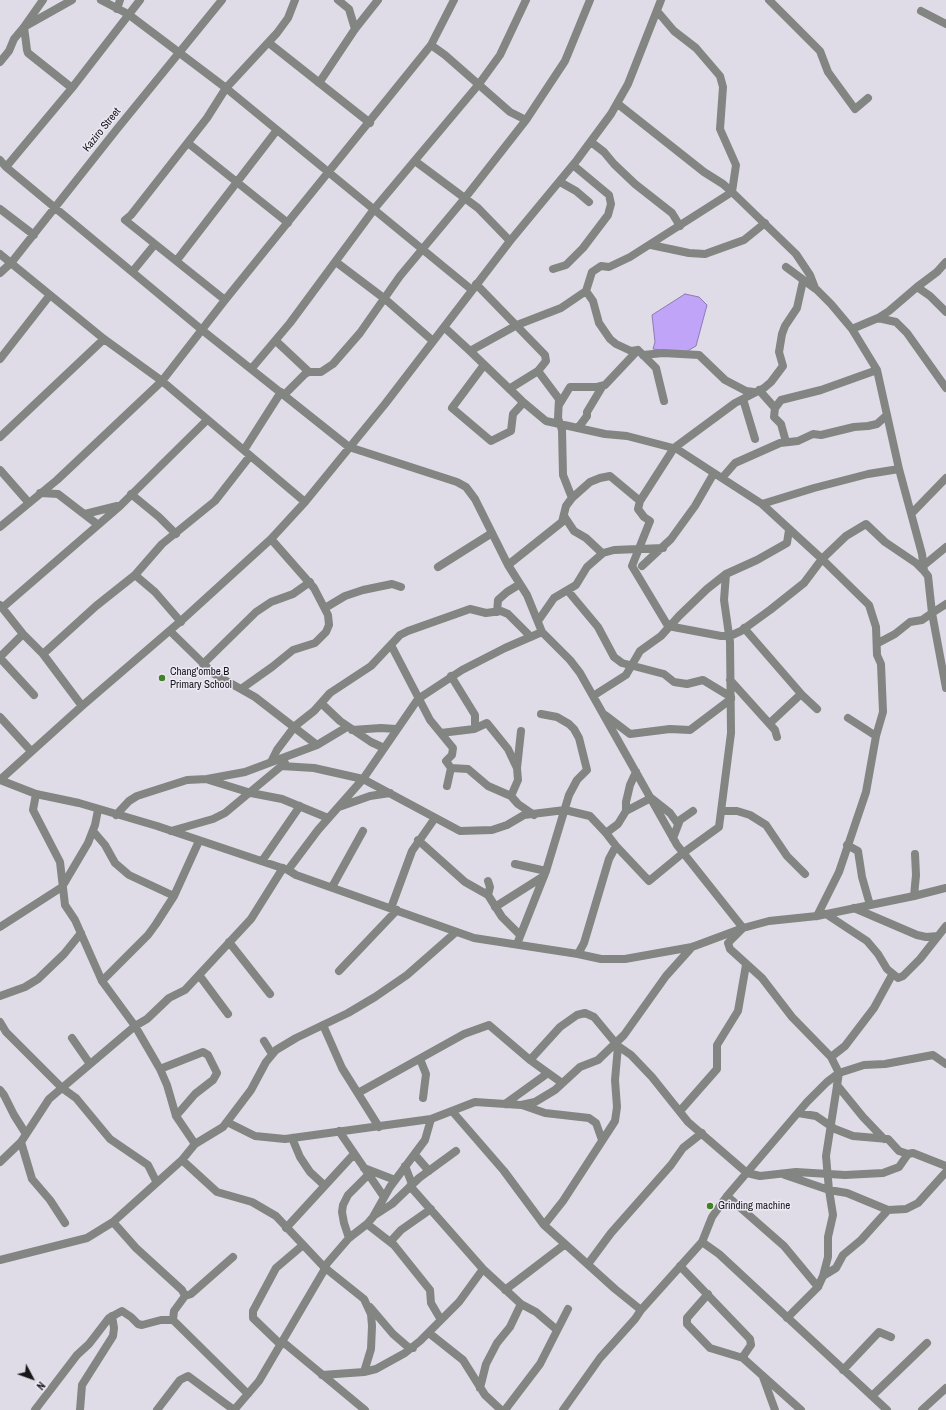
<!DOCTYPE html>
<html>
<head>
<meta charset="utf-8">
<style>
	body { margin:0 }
	#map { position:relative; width:946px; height:1410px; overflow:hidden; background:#dfdce7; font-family:"Archivo Narrow",sans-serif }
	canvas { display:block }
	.north { position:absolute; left:12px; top:1358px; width:40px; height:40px; -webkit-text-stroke:3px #ece9f4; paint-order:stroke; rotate:131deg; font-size:11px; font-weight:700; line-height:16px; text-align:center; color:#18171a }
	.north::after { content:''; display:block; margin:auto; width:14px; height:18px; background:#18171a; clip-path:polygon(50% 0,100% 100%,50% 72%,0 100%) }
</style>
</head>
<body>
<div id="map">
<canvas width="946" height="1410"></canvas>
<div class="north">N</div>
</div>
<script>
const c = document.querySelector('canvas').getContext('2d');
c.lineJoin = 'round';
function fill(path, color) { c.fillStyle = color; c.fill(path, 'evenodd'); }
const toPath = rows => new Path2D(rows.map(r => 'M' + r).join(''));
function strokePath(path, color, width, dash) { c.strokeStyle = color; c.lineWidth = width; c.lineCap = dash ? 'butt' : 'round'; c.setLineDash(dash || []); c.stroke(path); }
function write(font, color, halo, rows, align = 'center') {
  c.font = font + ' "Archivo Narrow",sans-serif'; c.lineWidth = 3; c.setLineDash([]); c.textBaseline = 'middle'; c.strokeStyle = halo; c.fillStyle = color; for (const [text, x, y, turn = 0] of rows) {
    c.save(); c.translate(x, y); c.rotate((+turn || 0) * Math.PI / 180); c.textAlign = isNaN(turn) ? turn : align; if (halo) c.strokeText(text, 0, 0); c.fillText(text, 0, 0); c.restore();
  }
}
const water = toPath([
	[685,294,699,297,707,305,696,346,684,353,653,349,655,342,652,315,685,294]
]);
fill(water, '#bfa4f8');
strokePath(water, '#8d7ab5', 1);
strokePath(toPath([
	[43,0,24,27,27,50,28,53,72,88],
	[101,0,128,14,226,88,472,290],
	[338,0,349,9,355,29],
	[769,0,820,51,828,72,855,109,868,98],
	[117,9,120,0],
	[921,11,946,24],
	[269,43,370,123],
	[431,45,445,55,510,112,526,120,565,61,590,0],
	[0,62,9,51,14,39,24,27,72,0],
	[319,83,355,29,378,0],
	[618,104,704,172,723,184,732,192,796,254,810,275,815,288],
	[591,142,604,152,614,164,635,184,672,213,680,226],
	[188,143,288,223],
	[0,160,6,167,202,330,349,447,457,482,466,487,475,499,508,565,527,595,542,632,570,660,580,673,677,845,743,928,728,943,730,949,762,978,792,1017,831,1057,839,1073,826,1156,829,1190,847,1193,888,1210],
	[415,161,478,208,510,241],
	[6,167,72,88,140,0],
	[560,182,576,191,589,202],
	[0,209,34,235],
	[651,245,689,253,705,254,744,240,765,223],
	[0,254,104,339,162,381,305,502],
	[177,260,277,130],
	[336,262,385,299,433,341],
	[786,267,817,290,831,304,852,329,877,370,899,469,922,554,924,571,928,576,932,613,946,604],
	[553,269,566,265,583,248,608,215,611,204,609,195,573,165],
	[133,271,155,244],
	[0,273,11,263,117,129,222,0],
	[476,284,545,355,546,361,538,371,509,389],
	[917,287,930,296,946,312],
	[586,291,593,301,599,323,610,339,616,344,631,351,638,350,656,368,664,401],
	[225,300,125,220,131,215,207,118,226,88,277,33,288,18,295,0],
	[878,318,896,322,907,333,946,388],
	[444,327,470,351,517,325,561,308,586,291,592,272,601,266,609,267,630,257,732,192,736,165,720,129,723,87,720,76,696,48,674,31,657,11],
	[852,329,878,318,889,311,917,287,937,272,946,262],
	[276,341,309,372],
	[470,351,522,401,546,421,605,434,627,436,677,449,714,473,762,504,822,559,869,605,876,627,877,655,881,664,883,712,876,736,866,792,839,872,817,916],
	[643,355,663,353,699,355,725,380,746,391,754,392],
	[0,359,50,295],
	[484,365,452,408,491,441,511,431,513,414,523,403],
	[252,368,290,323,375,208,479,84,500,55,526,0],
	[759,390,775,408],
	[284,395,305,374,309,372,321,372,333,364,360,333,400,276,465,198,526,120],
	[743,399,755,439],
	[559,405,570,387,597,387,605,385,638,350],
	[578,428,587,416,587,412,602,387],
	[0,437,104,339],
	[786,442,781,424,774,417,775,408,781,400,821,390,877,370],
	[244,450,281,392],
	[0,470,29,503],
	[722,478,735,463,780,443,798,441,813,434,821,435,854,427,868,426,877,424,887,415],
	[40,493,58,494,97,524],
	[131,494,159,517,176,534],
	[572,498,590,482,600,478,610,476,640,501,674,448,735,403,764,388,771,382,783,366,779,352,782,334,785,326,797,308,803,281],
	[640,501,638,509,644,517,650,521,632,566,668,626,721,636,730,636,741,631,770,610,804,583,822,559,846,536,866,524,885,542,916,563,924,571],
	[762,504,814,488,868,474,899,469],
	[912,513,946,478],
	[85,514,117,506],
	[564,516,574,531,586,538,602,553],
	[0,527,57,480,162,381,225,300,431,45,454,0],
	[508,565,562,522,566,506,572,498,563,475,562,430,558,418,559,399,538,371],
	[642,566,671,539,695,506,714,473],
	[923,566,946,547],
	[438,567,492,533],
	[135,575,155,592,181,622],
	[568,591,598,627,614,657,622,663,664,674,674,682,687,684,703,680,731,697],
	[0,605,23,634,43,654,82,706],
	[2,608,120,506,207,420],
	[325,608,345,596,363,590,392,584,401,587],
	[497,612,498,600,507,592,520,584],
	[538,621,554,598,576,585,587,567,603,553,614,550,663,548],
	[744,628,803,696,817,709],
	[170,631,214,674,255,697,317,745],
	[878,643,895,634,910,622,922,620,932,613,946,688],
	[391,645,430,720,453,748,452,755,446,761,451,768,447,786],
	[43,654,96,606,135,575,162,544,215,501,250,456],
	[0,657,23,634],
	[0,658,34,695],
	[203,664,256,612,271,602,293,594,310,582],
	[451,676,475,715,475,728],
	[730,680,775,730,777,737],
	[241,689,272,667,293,650,315,643,326,632,329,625,328,615,314,588,271,539],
	[593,696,626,675,640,651,661,636,679,616,707,589,726,574,757,560,787,543,789,530],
	[321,703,340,721,371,742,384,748],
	[605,715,630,734,670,729,690,730,731,699],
	[0,717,31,751],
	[848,718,876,736],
	[770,723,801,694],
	[352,730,381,728,396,729],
	[441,733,474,729,487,723,508,749,517,768,518,780,511,796,518,804,534,815],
	[271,762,277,750,295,726,314,711,330,693,371,666,400,635,408,631,470,609,486,613,501,611,508,614,531,637],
	[281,766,314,768,363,779,460,831,492,830,507,825,524,815,565,810,590,816,606,833,618,824,626,811,651,798,670,813,678,824],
	[451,768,468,769,488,786,511,796],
	[517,768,521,731],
	[0,780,82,706,182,620,271,539,305,502,385,404,510,241,577,160,611,114,628,84,661,0],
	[0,780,36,794,79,803,157,826,288,870,296,875,474,938,578,954,601,959,625,959,692,947,743,928,769,921,817,916,914,896,946,888],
	[209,780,251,793,282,799,328,818],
	[36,794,33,810,60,862,65,905,75,920,102,981,135,1026,160,1069,167,1085,176,1116,195,1144],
	[339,807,370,796,390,793],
	[626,811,626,802,630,785,636,772],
	[722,811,737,811,750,815,766,825,787,856,805,874],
	[116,815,129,801,137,796,187,780,207,779,245,772,317,745,347,727],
	[93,831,105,845,115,863,129,875,174,896],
	[171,831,213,819,225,813,285,763],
	[673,838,680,820,693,811],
	[418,840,465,882,488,895],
	[847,845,858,851,862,877,870,905],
	[616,846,649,881,683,853,719,827,731,733,730,642,724,600,726,574],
	[262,861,300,806],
	[515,864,546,871],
	[288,870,318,830,363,779,418,699,462,670,505,648,542,632],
	[488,881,490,887,488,895,502,917,520,935],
	[332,887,363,831],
	[914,896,916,875,915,854],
	[495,907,544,876],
	[391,908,412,851,435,818],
	[854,908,917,935,926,937,938,936],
	[826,914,867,941,878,954,887,969,898,978,903,976,920,959,946,926],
	[0,927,62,887,88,843,95,825,98,810],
	[229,942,270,994],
	[517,944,546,871,569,795,577,780,587,770,579,738,574,729,569,724,557,717,541,714],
	[578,954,584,943,609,859,616,846,606,833],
	[339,971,397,910],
	[199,975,228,1014],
	[102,981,148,935,156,924,174,896,199,841],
	[0,996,25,987,38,979,64,954,81,933],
	[0,1022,6,1032,62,1088,76,1098,110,1139,148,1165,156,1181],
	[323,1025,342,1068,379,1127],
	[72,1038,90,1064],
	[264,1041,272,1054],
	[831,1057,845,1046,874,1008,892,975],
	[420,1059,426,1074,423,1098],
	[530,1060,560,1027,577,1015,585,1013,594,1017,618,1046,631,1055,652,1077,688,1122,747,1173,760,1176,796,1172,845,1175,883,1173,899,1167,908,1154],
	[160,1069,203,1052,208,1055,217,1073,213,1080,195,1094,176,1116],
	[837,1085,863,1117,884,1139],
	[0,1090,4,1095,14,1115,26,1134],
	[358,1093,464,1034,489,1025,530,1060,562,1083],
	[505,1104,548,1073],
	[522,1105,545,1113,589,1118,596,1123,602,1140],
	[452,1111,504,1171,544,1225,615,1289,641,1310],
	[680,1111,717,1069,717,1045,738,1011,746,965],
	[798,1113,816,1116,835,1129,853,1136,888,1139,899,1151,908,1154,913,1153,946,1166],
	[227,1122,255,1136,285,1139,431,1119,475,1102,521,1105,535,1102,555,1090,580,1067,598,1060,624,1035,666,976,692,947],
	[339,1131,384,1197],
	[292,1138,300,1157,310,1172,324,1185],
	[21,1142,32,1179,50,1200,65,1223],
	[415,1155,429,1171],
	[182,1160,217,1192,252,1202,276,1216,324,1267,364,1299,371,1314,372,1326,371,1349,364,1372],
	[0,1162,21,1142,49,1099,135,1026,147,1019,169,998,185,990,251,919,283,868],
	[405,1166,412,1184],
	[364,1168,395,1180],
	[785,1175,829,1190,833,1215,828,1237,828,1257,823,1276],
	[410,1186,483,1269,521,1304,536,1312,557,1330],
	[727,1196,784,1246,818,1287],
	[375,1215,392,1204,419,1178,456,1151],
	[113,1222,136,1248,182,1290,185,1296,174,1311,173,1320],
	[367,1224,394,1245,430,1290,431,1303,441,1320],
	[544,1225,563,1201,615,1121,617,1107,615,1080,618,1046],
	[286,1228,354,1154],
	[349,1238,344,1223,342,1212,343,1205,348,1195,368,1175],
	[390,1242,401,1230,431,1209],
	[702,1242,719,1254,887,1410],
	[0,1260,87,1238,113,1222,182,1160,195,1144,223,1127,251,1090,266,1062,276,1050,296,1038,348,1013,375,997,407,975,456,932],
	[588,1264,611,1233,671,1165,683,1148,702,1133],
	[680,1266,750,1339,751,1345,744,1355,744,1359,801,1410],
	[324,1267,349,1238,367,1224,373,1217,390,1187,425,1140,431,1119],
	[505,1290,564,1245],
	[708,1294,687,1318,687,1324,710,1348,743,1358],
	[185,1296,191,1294,233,1257],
	[370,1307,393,1334,408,1347,413,1348],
	[787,1318,818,1287,823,1276,836,1268,843,1255,861,1240,888,1210,906,1209,918,1203,946,1172],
	[429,1333,463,1360,485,1395,501,1410],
	[283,1342,365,1410],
	[281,1345,253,1318,253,1311,276,1268,303,1245],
	[843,1370,879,1332,891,1337],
	[322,1375,364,1372,376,1369,405,1353,420,1341,459,1302,483,1269],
	[763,1377,775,1410],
	[480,1388,486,1364,497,1343,510,1327,521,1304],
	[872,1396,927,1343],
	[35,1410,77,1355,89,1344,109,1318,122,1311,131,1317,138,1324,142,1325,161,1320,173,1320,248,1394],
	[80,1410,82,1385,113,1336,114,1328,112,1316],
	[157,1410,180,1380,188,1376,234,1410],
	[234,1410,259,1381,326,1267],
	[505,1410,540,1364,568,1309],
	[563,1410,600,1358,635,1319,641,1310,702,1242,712,1217,727,1196,807,1102,827,1082,839,1073,864,1065,885,1064,933,1055,946,1064],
	[922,1410,946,1388]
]), '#828581', 8);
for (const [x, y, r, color] of [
	[162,678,4,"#418222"],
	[710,1206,4,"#418222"]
]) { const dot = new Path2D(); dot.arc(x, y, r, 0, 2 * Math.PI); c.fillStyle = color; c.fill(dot); strokePath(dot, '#ece9f4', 1.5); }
write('11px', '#18171a', '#ece9f4', [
	["Kaziro Street",102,130,-51]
]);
write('11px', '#18171a', '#ece9f4', [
	["Chang'ombe B",170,672],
	["Primary School",170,685],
	["Grinding machine",718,1206]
], 'left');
</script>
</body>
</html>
